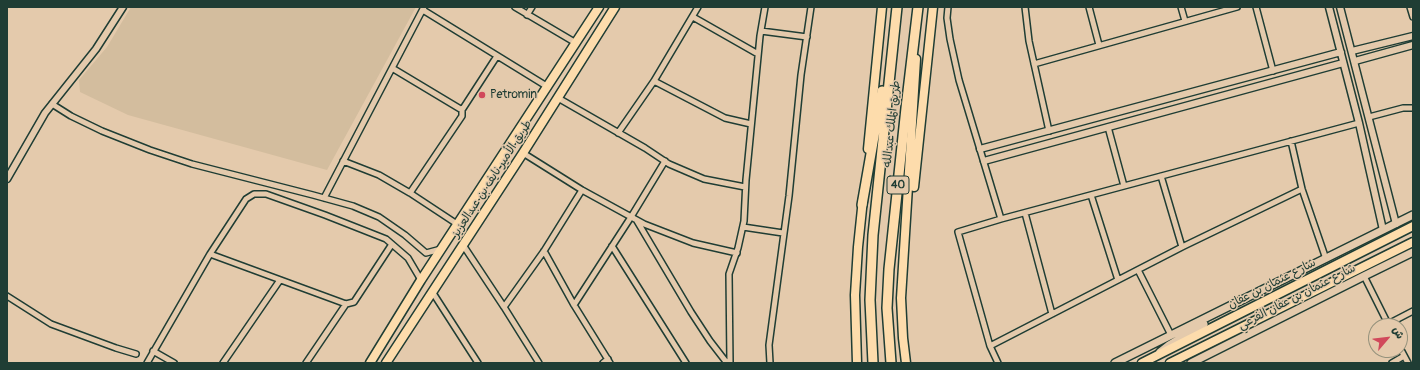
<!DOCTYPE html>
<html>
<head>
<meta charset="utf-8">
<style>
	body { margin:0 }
	#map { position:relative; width:1420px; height:370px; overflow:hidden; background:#e4caac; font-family:Pangolin,"Playpen Sans Arabic",sans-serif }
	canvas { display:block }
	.frame { position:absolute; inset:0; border:8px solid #1f3d34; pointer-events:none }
	.north { position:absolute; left:1368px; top:318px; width:40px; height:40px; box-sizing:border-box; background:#e4caac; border:1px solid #95927c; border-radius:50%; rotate:62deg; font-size:11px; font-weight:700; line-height:16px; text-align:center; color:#1f3d34 }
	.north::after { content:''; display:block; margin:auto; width:14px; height:18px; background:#d1495b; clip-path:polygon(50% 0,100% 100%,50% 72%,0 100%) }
</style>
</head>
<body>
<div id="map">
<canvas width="1420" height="370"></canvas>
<div class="frame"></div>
<div class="north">ش</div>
</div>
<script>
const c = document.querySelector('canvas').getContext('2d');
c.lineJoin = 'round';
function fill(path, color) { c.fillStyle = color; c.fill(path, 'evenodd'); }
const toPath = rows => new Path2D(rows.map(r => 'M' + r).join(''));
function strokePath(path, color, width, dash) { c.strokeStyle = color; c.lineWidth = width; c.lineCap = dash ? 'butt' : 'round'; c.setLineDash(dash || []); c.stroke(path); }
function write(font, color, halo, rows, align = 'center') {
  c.font = font + ' Pangolin,"Playpen Sans Arabic",sans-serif'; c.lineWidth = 3; c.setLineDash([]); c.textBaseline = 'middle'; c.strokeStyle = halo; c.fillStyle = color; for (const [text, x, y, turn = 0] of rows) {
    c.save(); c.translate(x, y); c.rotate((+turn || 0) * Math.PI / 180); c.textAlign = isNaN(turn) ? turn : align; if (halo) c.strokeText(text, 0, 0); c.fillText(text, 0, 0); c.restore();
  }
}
fill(toPath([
	[131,7,416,7,327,170,128,115,80,92,79,80,107,47]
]), '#d3bd9e');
const minor = toPath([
	[515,7,576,43],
	[948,7,947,18,950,39,959,80,1001,219],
	[1025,7,1029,41,1049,131],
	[1089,7,1099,45],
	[1181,7,1185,21],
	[1256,7,1273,71],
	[1410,7,1413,17],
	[423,10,548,87],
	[527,15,532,7],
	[693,17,758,54],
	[761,31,807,37],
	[1034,64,1237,7],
	[392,68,462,110],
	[654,81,725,118,751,124],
	[558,98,645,148,669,164,704,179,745,187],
	[52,104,71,116,102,131,150,150,192,164,313,195,353,206,379,217,405,235,426,253,441,249],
	[1369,117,1403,108,1413,108],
	[1108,127,1124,186],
	[618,133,654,81,698,7],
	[1291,141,1302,189,1326,259],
	[523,153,582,190,644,224,693,243,737,253],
	[343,161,379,175,410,193,457,224],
	[1161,176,1182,247],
	[410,193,462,116,462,110,497,56],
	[1091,195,1118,280],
	[324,198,424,7],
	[1025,213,1052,314],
	[637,221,691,312,710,341,727,363],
	[743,227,783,233],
	[463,245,504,307,539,363],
	[612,246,686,363],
	[544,251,574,305,610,363],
	[210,254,346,304,354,302,392,244],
	[1138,270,1171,335],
	[1364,276,1389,326],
	[433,293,478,363],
	[7,296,51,324,116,348,136,354],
	[574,305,631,217,665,161],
	[504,307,544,251,582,190],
	[1388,324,1413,311],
	[990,346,1182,247,1302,189],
	[1400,348,1408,363],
	[153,351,174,363],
	[147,363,210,254,246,199,254,194,266,194,325,215,386,239,408,258,421,280],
	[223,363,280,280],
	[306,363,346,304],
	[603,363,608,359],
	[730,363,729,274,738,248,744,221,746,180,760,36,765,7],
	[770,363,769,345,789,196,801,75,811,7],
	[998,363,990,346,958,232,1001,219,1359,123],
	[1392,363,1404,356]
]);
const tertiary = toPath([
	[1329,7,1359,123,1383,230],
	[1340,7,1396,224],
	[1352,51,1413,36],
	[1355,61,1413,45],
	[980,149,1341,52],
	[984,161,1343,63],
	[7,179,45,113,96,49,123,7]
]);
const secondary = toPath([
	[1160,352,1169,345,1204,324],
	[1115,363,1413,215],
	[1191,363,1364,276,1413,252]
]);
const primary = toPath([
	[868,149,882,7],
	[914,187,933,7],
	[370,363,421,280,599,7],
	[386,363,523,153,615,7],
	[857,363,855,295,858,247,863,199],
	[906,363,903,338,901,298,916,59],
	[1142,363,1413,226],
	[1170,363,1413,242]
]);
const motorway = toPath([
	[862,205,882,91],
	[873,363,870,300,873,235,897,7],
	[891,363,887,308,889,269,906,108,918,7]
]);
strokePath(minor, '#1f3d34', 8);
strokePath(tertiary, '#1f3d34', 9);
strokePath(secondary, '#1f3d34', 10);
strokePath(primary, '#1f3d34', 11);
strokePath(motorway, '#1f3d34', 12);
strokePath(minor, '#e4caac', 5);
strokePath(tertiary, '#e4caac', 6);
strokePath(secondary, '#e4caac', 7);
strokePath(primary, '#fddcac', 8);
strokePath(motorway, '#fddcac', 9);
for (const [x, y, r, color] of [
	[482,95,4,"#d1495b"]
]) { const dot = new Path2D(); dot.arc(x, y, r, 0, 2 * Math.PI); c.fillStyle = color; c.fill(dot); strokePath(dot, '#e4caac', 1.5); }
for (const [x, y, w] of [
	[898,185,22]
]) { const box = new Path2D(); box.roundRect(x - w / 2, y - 9, w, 18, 3); c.fillStyle = '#e4caac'; c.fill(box); strokePath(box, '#1f3d34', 1); }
write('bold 11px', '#1f3d34', null, [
	["40",898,185]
]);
write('12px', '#1f3d34', '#e4caac', [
	["Petromin",490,95]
], 'left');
write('12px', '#1f3d34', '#e4caac', [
	["طريق الملك عبدالله",892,124,-84],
	["طريق الأمير نايف بن عبدالعزيز",492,179,-57],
	["شارع عثمان بن عفان",1272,284,-27],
	["شارع عثمان بن عفان الفرعي",1297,297,-27]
]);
</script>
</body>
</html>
